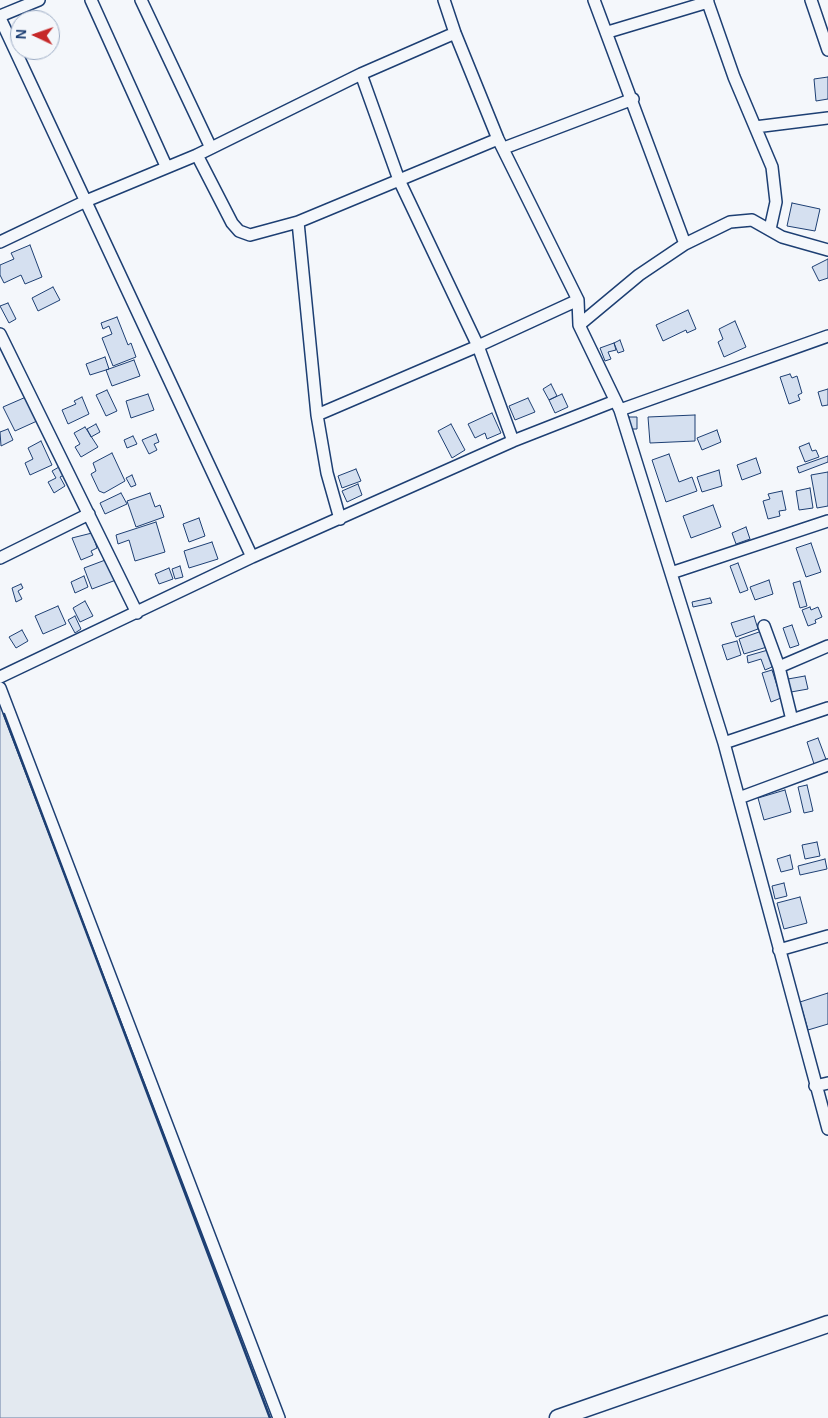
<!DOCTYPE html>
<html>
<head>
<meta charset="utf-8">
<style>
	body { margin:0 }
	#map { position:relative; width:828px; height:1418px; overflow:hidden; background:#f4f7fb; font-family:Arial,sans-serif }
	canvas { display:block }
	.north { position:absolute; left:10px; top:10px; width:50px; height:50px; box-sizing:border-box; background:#f4f7fb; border:1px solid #9eadc5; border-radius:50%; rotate:273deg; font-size:14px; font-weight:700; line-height:20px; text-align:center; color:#1d3f73 }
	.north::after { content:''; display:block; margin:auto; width:18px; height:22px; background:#c62828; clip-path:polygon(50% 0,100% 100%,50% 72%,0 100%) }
</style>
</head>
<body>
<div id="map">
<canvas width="828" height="1418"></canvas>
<div class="north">N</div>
</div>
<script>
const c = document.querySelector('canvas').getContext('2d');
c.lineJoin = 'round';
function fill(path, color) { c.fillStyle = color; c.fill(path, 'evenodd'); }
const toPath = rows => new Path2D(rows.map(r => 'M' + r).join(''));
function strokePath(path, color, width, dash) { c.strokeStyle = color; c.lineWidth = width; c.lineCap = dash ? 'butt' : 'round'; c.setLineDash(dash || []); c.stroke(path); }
const green = toPath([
	[0,703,270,1418,0,1418,0,703]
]);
fill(green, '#e3e9f0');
strokePath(green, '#687fa3', 1);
const building = toPath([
	[828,77,828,99,816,101,814,79,828,77],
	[792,203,820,209,815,231,787,226,792,203],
	[30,245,42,277,25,284,21,275,4,283,0,275,0,265,14,259,11,253,30,245],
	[828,259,828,278,819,281,812,267,828,259],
	[53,287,60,300,38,311,32,298,53,287],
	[8,303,16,319,9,323,0,306,8,303],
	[688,310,696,329,687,333,686,330,663,341,656,325,688,310],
	[117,317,128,345,131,343,136,357,113,366,102,338,112,334,109,326,103,329,101,323,117,317],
	[735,321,746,347,724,357,718,342,723,339,719,329,735,321],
	[620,340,624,351,618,353,614,343,620,340],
	[614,343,616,350,608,352,611,359,605,361,600,348,614,343],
	[105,357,109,369,90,375,86,364,105,357],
	[134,360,140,376,112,386,106,370,134,360],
	[790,374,792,378,797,376,802,393,798,395,800,400,789,404,780,377,790,374],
	[551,384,557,396,549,400,543,389,551,384],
	[828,389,828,405,822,406,818,392,828,389],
	[107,390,117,411,106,416,96,395,107,390],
	[148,394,154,410,131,418,126,401,148,394],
	[562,394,568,407,555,413,549,400,562,394],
	[26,397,37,421,15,431,3,407,26,397],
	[82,397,89,414,68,424,62,410,76,404,74,401,82,397],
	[528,398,535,412,515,420,509,406,528,398],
	[492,413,501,433,487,439,485,433,475,438,468,424,492,413],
	[695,415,695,441,650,443,648,417,695,415],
	[629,417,637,417,637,429,629,429,629,417],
	[96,424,100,432,91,437,87,429,96,424],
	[451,424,465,450,452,458,438,431,451,424],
	[85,427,98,447,81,457,75,447,80,444,74,433,85,427],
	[8,429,13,440,1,446,0,432,8,429],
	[717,430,721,442,702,450,697,438,717,430],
	[156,434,159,442,154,444,157,450,149,454,142,440,156,434],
	[133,436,137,444,127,448,124,440,133,436],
	[41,441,52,465,30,475,25,463,33,459,28,448,41,441],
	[809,443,812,451,816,450,819,457,805,462,799,447,809,443],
	[112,453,125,481,104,493,99,491,91,474,96,471,93,463,112,453],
	[669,454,679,482,692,477,697,491,666,502,652,460,669,454],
	[828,456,828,462,799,473,797,467,828,456],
	[756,458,761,473,742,480,737,465,756,458],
	[59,467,64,475,60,477,65,486,54,493,48,482,56,478,52,471,59,467],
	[356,469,361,481,342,488,338,476,356,469],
	[719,470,722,486,702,492,697,477,719,470],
	[828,472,828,506,817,508,811,475,828,472],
	[132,475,136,485,131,487,126,478,132,475],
	[358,484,362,495,347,502,342,491,358,484],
	[810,488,813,508,799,510,796,491,810,488],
	[782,491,786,510,779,511,780,516,768,519,763,501,770,499,768,494,782,491],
	[121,493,127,504,105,514,100,503,121,493],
	[150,493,155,507,160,505,164,517,136,527,127,501,150,493],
	[713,505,721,527,691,538,683,516,713,505],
	[199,518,205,536,189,542,183,524,199,518],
	[156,522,165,552,135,561,129,540,118,544,116,535,156,522],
	[746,527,750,539,736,544,732,533,746,527],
	[92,533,97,548,91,551,93,555,81,560,72,538,92,533],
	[212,542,218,559,189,568,184,551,212,542],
	[811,543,821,572,806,577,796,548,811,543],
	[108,559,116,580,92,589,84,568,108,559],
	[738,563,748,590,740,593,730,566,738,563],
	[180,566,183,577,175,579,172,569,180,566],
	[169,568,173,579,159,584,155,574,169,568],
	[84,576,88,587,75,593,71,582,84,576],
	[769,580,773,594,755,600,750,587,769,580],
	[800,581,807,606,800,608,793,583,800,581],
	[21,584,23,588,18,591,22,599,16,602,12,588,21,584],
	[710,598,712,603,693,607,692,602,710,598],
	[85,601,93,616,80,622,73,608,85,601],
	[58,606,66,624,43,634,35,616,58,606],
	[810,607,811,610,818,607,822,617,815,620,816,623,808,626,802,610,810,607],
	[75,616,81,629,75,633,68,620,75,616],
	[754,616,758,629,736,637,731,623,754,616],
	[792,625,799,645,790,648,783,628,792,625],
	[22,630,28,641,16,648,9,637,22,630],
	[762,631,767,647,744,654,739,639,762,631],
	[737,641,741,655,727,660,722,645,737,641],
	[768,650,772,667,765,670,761,659,748,663,747,656,768,650],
	[772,670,781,698,771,702,762,673,772,670],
	[805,676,808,689,791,692,788,679,805,676],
	[818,738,827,762,815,767,807,742,818,738],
	[807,785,813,811,804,813,798,787,807,785],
	[785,790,791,812,764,820,758,798,785,790],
	[817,842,820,856,805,859,802,845,817,842],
	[790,855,793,869,781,872,777,859,790,855],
	[825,859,827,869,800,875,798,866,825,859],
	[784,883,787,896,775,899,772,886,784,883],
	[800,897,807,923,784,929,777,903,800,897],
	[828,993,828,1024,808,1030,800,1002,828,993]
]);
fill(building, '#d5e0f0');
strokePath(building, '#1d3f73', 1);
const minor = toPath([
	[91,0,166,166],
	[141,0,211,148],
	[444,0,455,33,498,139,578,300,579,325,620,410,724,743,828,1129],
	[594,0,685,244],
	[707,0,734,77,772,167,776,202,770,229],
	[811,0,828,50],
	[0,16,39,0],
	[0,18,252,557],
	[608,32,708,2],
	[361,74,399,180,478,346,513,441],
	[755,127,828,118],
	[504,148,633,99],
	[197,155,232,223,239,231,250,235,298,222,498,139],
	[298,222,317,415,327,473,340,519],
	[0,242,86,201,197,155,361,74,455,33],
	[579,325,639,275,685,244,730,222,752,220,782,237,828,250],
	[0,334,137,613],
	[620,410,828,336],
	[317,415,478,346,578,300],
	[0,558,89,514],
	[671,573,828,521],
	[779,667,828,646],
	[0,677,252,557,513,441,615,401],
	[0,688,279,1418],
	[792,720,828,708],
	[724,743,792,720,779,667,764,626],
	[739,798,828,765],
	[779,950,828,936],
	[815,1086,828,1083]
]);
const secondary = toPath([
	[558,1418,828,1324]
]);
strokePath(minor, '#1d3f73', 14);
strokePath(secondary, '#1d3f73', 19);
strokePath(minor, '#f4f7fb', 11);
strokePath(secondary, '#f4f7fb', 16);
strokePath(toPath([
	[4,714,270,1418]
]), '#1d3f73', 2.5);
</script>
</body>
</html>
